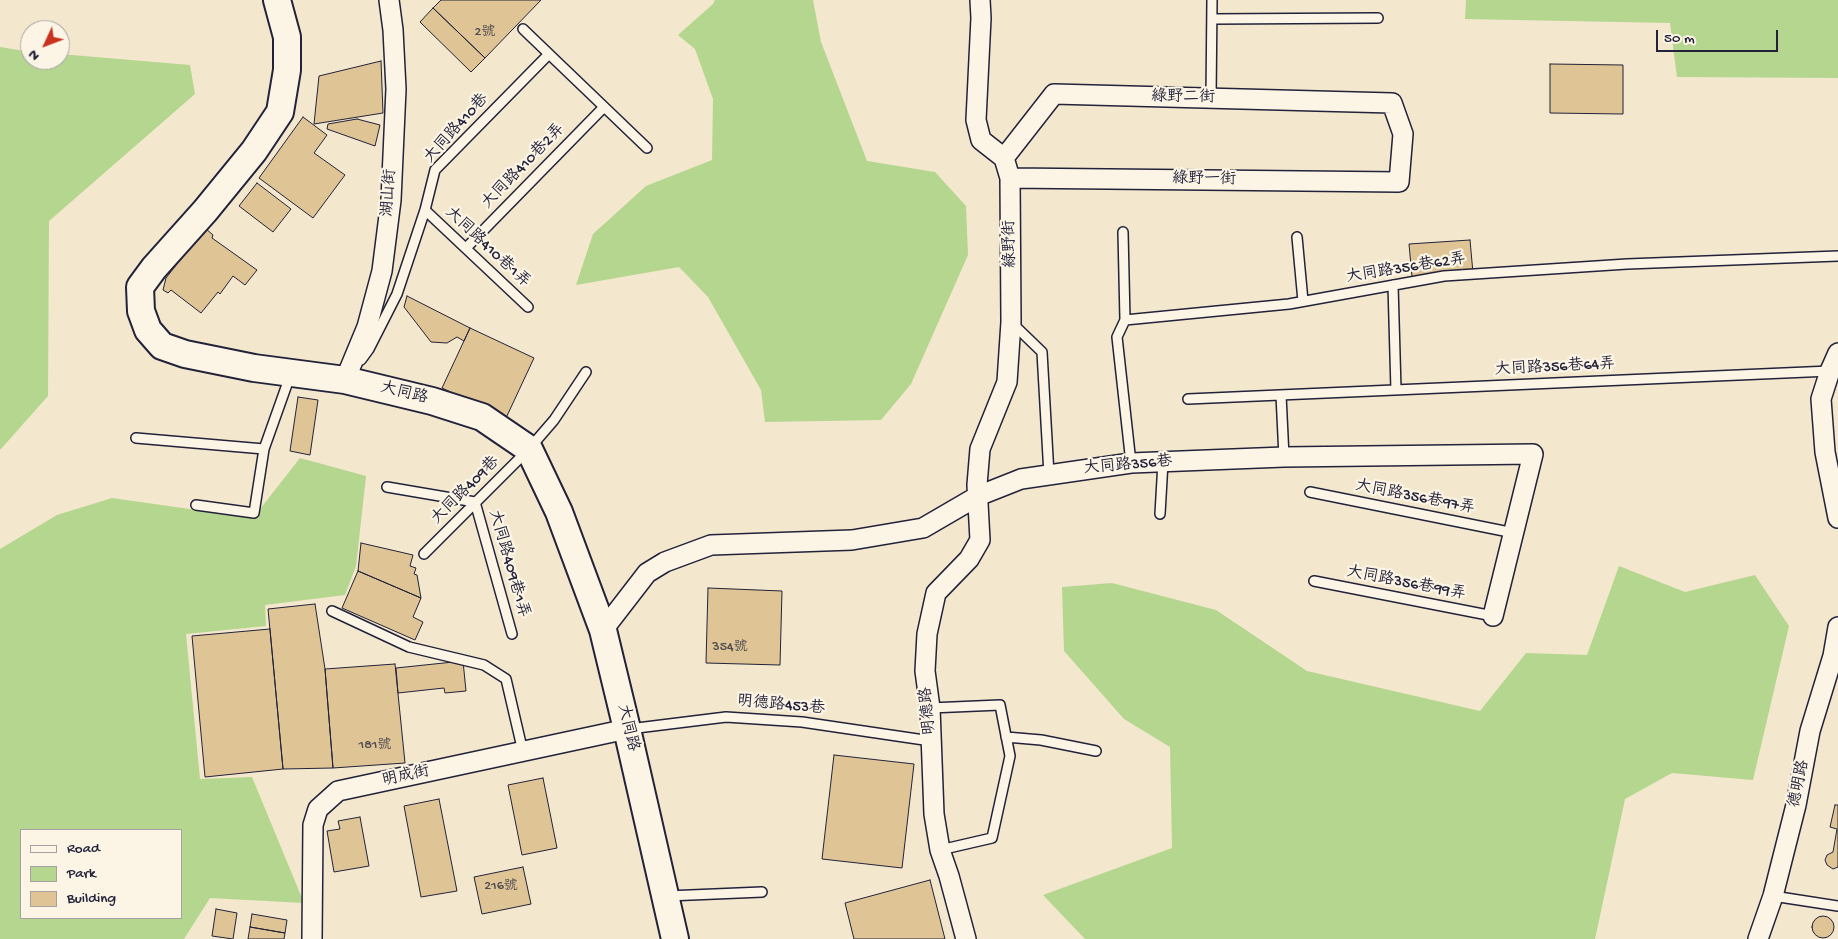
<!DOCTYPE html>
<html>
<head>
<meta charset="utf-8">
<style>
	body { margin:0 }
	#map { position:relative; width:1838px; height:939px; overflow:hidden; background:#f3e7cd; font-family:"Gochi Hand",sans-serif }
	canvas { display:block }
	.legend { position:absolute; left:20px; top:829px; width:162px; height:90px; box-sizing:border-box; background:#fcf5e5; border:1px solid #a5a1a1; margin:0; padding:6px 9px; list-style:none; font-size:15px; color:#22223b }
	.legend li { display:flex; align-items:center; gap:10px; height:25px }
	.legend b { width:25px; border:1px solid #a5a1a1 }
	.north { position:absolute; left:20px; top:20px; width:50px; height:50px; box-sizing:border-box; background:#fcf5e5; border:1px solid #a5a1a1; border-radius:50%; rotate:227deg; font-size:14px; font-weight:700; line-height:20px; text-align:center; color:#22223b }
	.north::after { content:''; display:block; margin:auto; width:18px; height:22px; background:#c8321e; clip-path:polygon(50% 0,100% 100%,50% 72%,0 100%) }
	.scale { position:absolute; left:1656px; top:30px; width:122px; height:22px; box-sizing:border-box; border:2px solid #22223b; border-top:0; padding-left:6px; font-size:15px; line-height:18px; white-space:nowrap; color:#22223b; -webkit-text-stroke:4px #fcf5e5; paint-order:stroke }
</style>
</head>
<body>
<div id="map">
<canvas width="1838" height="939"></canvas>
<ul class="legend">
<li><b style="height:6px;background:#fcf5e5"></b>Road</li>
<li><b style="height:14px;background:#b5d68f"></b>Park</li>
<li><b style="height:14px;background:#dfc595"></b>Building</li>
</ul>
<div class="north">N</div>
<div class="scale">50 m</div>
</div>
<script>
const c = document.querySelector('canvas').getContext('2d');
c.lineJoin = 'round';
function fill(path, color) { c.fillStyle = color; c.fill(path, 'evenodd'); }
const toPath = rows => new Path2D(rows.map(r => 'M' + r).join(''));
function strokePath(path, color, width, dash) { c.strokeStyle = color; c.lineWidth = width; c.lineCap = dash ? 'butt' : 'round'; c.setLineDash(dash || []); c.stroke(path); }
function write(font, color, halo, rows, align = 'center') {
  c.font = font + ' "Gochi Hand","LXGW WenKai TC",sans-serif'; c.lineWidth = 4.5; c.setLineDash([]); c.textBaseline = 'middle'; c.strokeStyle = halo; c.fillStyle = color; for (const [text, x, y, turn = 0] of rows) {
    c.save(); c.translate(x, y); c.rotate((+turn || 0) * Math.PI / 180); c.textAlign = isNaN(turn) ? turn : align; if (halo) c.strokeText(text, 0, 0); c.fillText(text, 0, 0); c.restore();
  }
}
fill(toPath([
	[715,0,813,0,821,42,867,161,935,172,966,206,968,255,911,384,881,420,765,422,761,390,708,297,679,267,576,285,593,234,646,186,712,160,713,99,695,49,678,35,713,4],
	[1466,0,1838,0,1838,78,1677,77,1670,23,1465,19],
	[0,47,30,52,30,60,60,60,60,54,190,65,195,94,49,221,48,396,0,450],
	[300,458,366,476,356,566,345,595,265,605,266,626,186,634,200,779,252,777,304,903,210,898,184,939,0,939,0,549,57,515,112,498,253,518],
	[21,830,181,830,181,918,21,918],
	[1619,566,1685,592,1755,575,1789,626,1753,780,1672,773,1625,799,1595,939,1085,939,1043,895,1172,848,1170,747,1124,719,1064,651,1062,587,1112,583,1216,610,1307,671,1480,711,1526,653,1587,655]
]), '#b5d68f');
const building = toPath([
	[441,0,541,0,485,58,433,8,441,0],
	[433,8,485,58,471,72,420,22,433,8],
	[381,61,383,113,314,124,319,76,381,61],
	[1550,64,1623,65,1623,114,1550,113,1550,64],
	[303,117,327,135,314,153,345,175,313,218,259,178,303,117],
	[357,119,380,125,375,146,327,129,328,124,357,119],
	[257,183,291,209,273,232,239,206,257,183],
	[205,228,213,235,212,238,257,270,245,285,233,276,220,294,218,292,201,313,171,290,168,293,163,290,166,278,205,228],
	[1470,240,1473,273,1412,277,1409,244,1470,240],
	[407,296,470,328,464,341,457,337,447,343,431,342,404,307,407,296],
	[470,328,534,358,506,418,442,388,470,328],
	[298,397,318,400,310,455,290,451,298,397],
	[361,543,413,555,410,566,416,568,414,574,417,575,421,598,358,571,361,543],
	[358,571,421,598,413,617,423,622,415,640,342,608,358,571],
	[708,588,782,591,780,665,706,663,708,588],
	[315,604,325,669,333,768,283,769,268,609,315,604],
	[270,629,283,769,205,777,192,636,270,629],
	[463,661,466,691,445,693,444,688,398,693,396,668,463,661],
	[395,664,405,763,333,768,325,669,395,664],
	[834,755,914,764,902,868,822,859,834,755],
	[543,778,557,848,522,855,508,785,543,778],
	[439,799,457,891,421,897,404,806,439,799],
	[1835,805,1838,805,1838,867,1833,869,1827,865,1825,860,1827,855,1833,852,1837,829,1830,827,1835,805],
	[360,817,369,866,334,872,327,831,340,829,338,821,360,817],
	[523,867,531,904,482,914,474,877,523,867],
	[930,880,945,939,854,939,845,903,930,880],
	[216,909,237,913,233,939,212,936,216,909],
	[252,914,287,920,285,933,250,927,252,914],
	'1812 927a11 11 0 1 1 22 0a11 11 0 1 1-22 0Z',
	[250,927,285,933,284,939,248,939,250,927]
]);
fill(building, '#dfc595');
strokePath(building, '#22223b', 1);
const lane = toPath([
	[1212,19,1378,18],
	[549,54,647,148],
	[1211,99,1212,0],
	[425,210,528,307],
	[1123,232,1125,320],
	[1297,237,1303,301],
	[466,248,604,107],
	[1393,285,1396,390],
	[1012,323,1042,352,1049,475],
	[361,360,369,349,397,294,425,210,435,170,549,54,523,29],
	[1281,395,1284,457],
	[1188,399,1830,371],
	[136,438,264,449],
	[1131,463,1117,337,1125,320,1289,304,1444,276,1627,264,1838,256],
	[387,487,475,502,512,634],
	[1310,492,1514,533],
	[196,505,254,513,264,449,290,376],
	[1160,514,1163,462],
	[424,554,529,449,554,420,586,372],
	[1314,581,1493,616],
	[332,611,409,647,484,665,506,679,523,752],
	[930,708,1000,705,1010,756,992,838,940,850],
	[629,729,726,717,802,722,931,741],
	[1006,737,1041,740,1096,751],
	[667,896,762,892],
	[1773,896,1838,906]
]);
const street = toPath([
	[1004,158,1054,94,1392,103,1403,134,1399,182,1010,178],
	[1838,353,1830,371,1821,399,1825,452,1838,518],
	[345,380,367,327,382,271,391,200,396,89,393,30,389,0],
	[603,630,647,573,665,562,711,545,852,540,923,528,978,496,1021,479,1131,463,1284,457,1533,454,1493,616],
	[312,939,313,825,318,809,338,791,627,729],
	[966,939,949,876,940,850,934,814,930,708,925,671,927,634,936,593,969,559,980,540,977,485,980,449,1007,382,1011,322,1010,178,1004,158,981,140,976,120,981,18,980,0],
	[1758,939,1773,896,1796,805,1810,731,1833,656,1838,627]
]);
const secondary = toPath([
	[277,0,287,37,287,70,280,112,254,151,205,211,154,268,140,287,141,311,148,330,162,346,185,354,254,368,345,380,432,401,482,417,529,449,559,512,603,630,627,729,675,939]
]);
strokePath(lane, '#22223b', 12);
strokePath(street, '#22223b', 22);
strokePath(secondary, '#22223b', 30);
strokePath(lane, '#fcf5e5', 9);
strokePath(street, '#fcf5e5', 19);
strokePath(secondary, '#fcf5e5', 26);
write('14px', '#514b52', null, [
	["2號",485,33],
	["354號",730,648],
	["181號",375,746],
	["216號",501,887]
]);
write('16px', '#22223b', '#fcf5e5', [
	["綠野二街",1183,98,1],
	["大同路410巷",457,129,-48],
	["大同路410巷2弄",524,167,-46],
	["綠野一街",1204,180,1],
	["湖山街",390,193,-86],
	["綠野街",1011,244,-91],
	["大同路410巷1弄",487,248,43],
	["大同路356巷62弄",1406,269,-9],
	["大同路356巷64弄",1555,368,-3],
	["大同路",404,394,14],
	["大同路356巷",1128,466,-5],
	["大同路409巷",466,491,-45],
	["大同路356巷97弄",1415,498,11],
	["大同路409巷1弄",508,564,74],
	["大同路356巷99弄",1406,584,11],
	["明德路453巷",781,706,5],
	["明德路",929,711,-95],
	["大同路",627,728,77],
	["明成街",406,777,-12],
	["德明路",1800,784,-78]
]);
</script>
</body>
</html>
